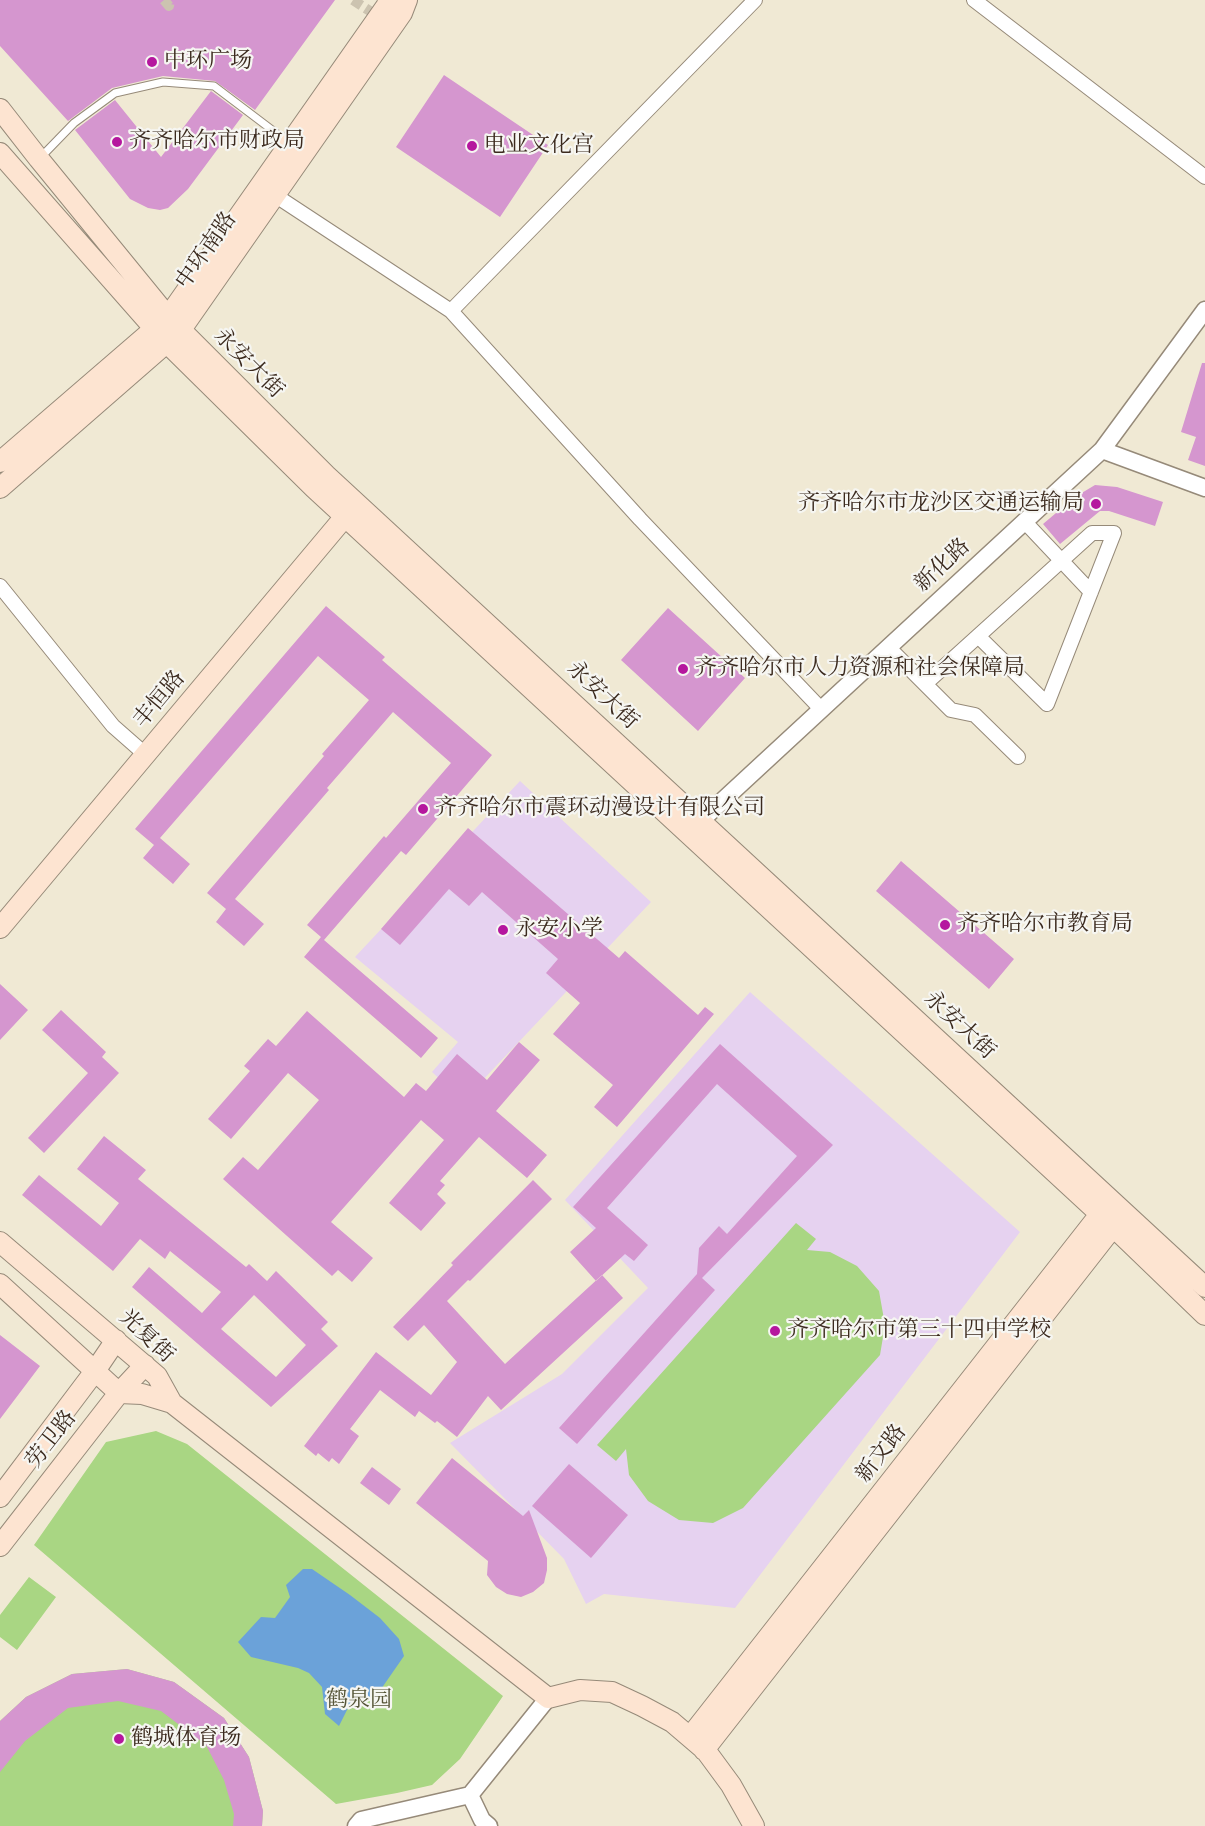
<!DOCTYPE html>
<html>
<head>
<meta charset="utf-8">
<style>
	body { margin:0 }
	canvas { display:block; background:#f0e9d4 }
</style>
</head>
<body>
<canvas width="1205" height="1826"></canvas>
<script>
const c = document.querySelector('canvas').getContext('2d');
c.lineJoin = 'round';
function fill(path, color) { c.fillStyle = color; c.fill(path, 'evenodd'); }
const toPath = rows => new Path2D(rows.map(r => 'M' + r).join(''));
function strokePath(path, color, width, dash) { c.strokeStyle = color; c.lineWidth = width; c.lineCap = dash ? 'butt' : 'round'; c.setLineDash(dash || []); c.stroke(path); }
function write(font, color, halo, rows, align = 'center') {
  c.font = font + ' Cardo,"Noto Serif SC",serif'; c.lineWidth = 4.5; c.setLineDash([]); c.textBaseline = 'middle'; c.strokeStyle = halo; c.fillStyle = color; for (const [text, x, y, turn = 0] of rows) {
    c.save(); c.translate(x, y); c.rotate((+turn || 0) * Math.PI / 180); c.textAlign = isNaN(turn) ? turn : align; if (halo) c.strokeText(text, 0, 0); c.fillText(text, 0, 0); c.restore();
  }
}
fill(toPath([
	[520,781,651,902,463,1101,432,1072,458,1042,355,957],
	[750,992,1020,1232,735,1608,604,1594,586,1604,564,1559,450,1443,562,1374,648,1288,565,1200]
]), '#e6d2f0');
fill(toPath([
	[796,1223,816,1239,807,1250,830,1252,857,1266,879,1291,885,1325,880,1355,743,1508,713,1523,679,1520,648,1501,629,1475,626,1449,616,1461,597,1445],
	[156,1431,187,1444,503,1696,460,1759,432,1785,397,1793,336,1804,34,1545,106,1442],
	[29,1577,56,1597,17,1650,0,1637,0,1615],
	[127,1669,174,1682,224,1718,249,1757,263,1811,262,1826,0,1826,0,1721,26,1697,72,1674]
]), '#a9d683');
fill(toPath([
	[303,1569,312,1569,350,1595,380,1618,399,1639,404,1656,379,1692,379,1703,369,1698,350,1704,339,1726,325,1714,322,1687,309,1673,298,1668,251,1657,238,1642,261,1617,275,1618,290,1597,286,1585]
]), '#6ba2d9');
fill(toPath([
	[0,0,335,0,255,110,215,81,163,76,112,88,68,121,0,46],
	[444,75,548,145,500,217,396,147],
	[211,91,243,115,188,189,168,208,160,210,148,208,130,199,75,130,115,100,161,157],
	[1202,363,1205,363,1205,466,1188,460,1196,437,1181,432],
	[1095,485,1117,487,1163,502,1155,526,1109,511,1100,511,1060,544,1043,524,1075,497],
	[326,606,385,657,382,660,492,755,406,855,401,851,324,940,438,1038,421,1058,304,957,321,937,307,925,384,836,386,838,451,763,393,712,327,788,329,790,235,899,264,924,244,946,216,922,226,909,207,893,324,756,322,754,369,700,318,656,160,838,190,864,173,884,143,858,154,845,135,829],
	[668,608,745,678,698,731,621,660],
	[468,828,619,958,625,951,698,1015,705,1007,714,1014,617,1127,594,1107,613,1085,553,1034,580,1003,546,973,558,959,482,892,469,906,449,889,400,945,381,929],
	[901,861,1014,959,989,989,876,891],
	[0,984,28,1010,0,1040],
	[61,1010,106,1052,102,1057,119,1073,44,1153,28,1138,88,1073,42,1030],
	[307,1011,404,1097,416,1083,426,1091,457,1054,487,1080,519,1042,540,1060,496,1111,547,1155,527,1178,479,1137,440,1181,445,1185,437,1194,446,1203,421,1231,389,1203,444,1140,421,1120,331,1222,373,1258,352,1282,338,1270,332,1276,223,1179,243,1157,258,1170,319,1100,288,1073,231,1139,208,1119,250,1071,244,1066,268,1039,276,1046],
	[720,1044,833,1145,702,1278,715,1290,577,1444,559,1428,697,1274,699,1248,719,1226,727,1234,797,1156,717,1084,607,1208,648,1245,634,1261,625,1254,596,1281,570,1252,596,1228,573,1207],
	[104,1136,146,1170,138,1179,246,1267,249,1264,267,1281,276,1271,328,1322,321,1329,338,1346,271,1407,132,1287,149,1267,202,1313,221,1292,170,1251,165,1259,140,1239,113,1271,22,1195,39,1175,101,1226,119,1203,77,1169],
	[254,1295,306,1345,276,1377,221,1329],
	[533,1180,552,1199,470,1281,468,1280,447,1301,505,1364,602,1275,623,1298,501,1410,488,1396,457,1437,437,1421,435,1423,419,1411,415,1417,380,1390,350,1429,359,1436,339,1464,332,1458,329,1462,318,1453,316,1456,304,1446,376,1352,431,1395,457,1362,424,1325,408,1341,393,1327,453,1265,451,1263],
	[0,1335,40,1366,0,1419],
	[452,1458,523,1516,529,1510,547,1558,547,1570,544,1583,533,1592,521,1597,507,1594,496,1587,487,1575,488,1561,416,1503],
	[569,1464,628,1515,591,1558,532,1506],
	[372,1467,401,1489,389,1505,360,1483],
	[127,1669,174,1682,224,1718,249,1757,263,1811,262,1826,233,1826,234,1814,224,1780,206,1745,161,1711,118,1701,68,1708,25,1741,0,1772,0,1721,26,1697,72,1674]
]), '#d596cf');
strokePath(toPath([
	[164,0,169,6,170,0],
	[353,0,379,17]
]), '#ccc3b0', 10, [10, 5]);
const service = toPath([
	[41,157,74,123,115,93,163,82,214,86,288,142]
]);
const minor = toPath([
	[974,0,1205,177],
	[267,190,451,311,640,519,821,709],
	[451,311,755,0],
	[1024,521,1091,592],
	[0,586,113,726,146,755],
	[888,647,951,710,975,715,1018,757],
	[925,684,1092,533,1114,533,1047,704,978,636]
]);
const tertiary = toPath([
	[1102,450,1205,488],
	[693,828,1102,450,1205,310],
	[470,1795,482,1820,489,1826],
	[356,1826,361,1820,470,1795,548,1698]
]);
const secondary = toPath([
	[0,109,39,159,168,317,326,475,1205,1287],
	[0,153,168,344,314,488,1100,1214,1205,1315],
	[0,462,168,317,387,5,388,0],
	[0,488,180,331,402,13,407,0],
	[0,928,353,507],
	[0,1242,157,1376,172,1403],
	[0,1284,119,1393,142,1394,172,1403,548,1698,580,1690,612,1692,642,1706,672,1722,706,1751,731,1785,754,1826],
	[0,1497,95,1371,116,1340],
	[0,1546,119,1393,145,1365],
	[690,1737,1108,1204],
	[704,1750,1120,1218]
]);
strokePath(service, '#968a79', 9);
strokePath(minor, '#968a79', 16);
strokePath(tertiary, '#968a79', 19);
strokePath(secondary, '#968a79', 22);
strokePath(service, '#fff', 7);
strokePath(minor, '#fff', 14);
strokePath(tertiary, '#fff', 16);
strokePath(secondary, '#fde4d1', 20);
for (const [x, y, r, color] of [
	[152,62,6,"#b5179e"],
	[117,142,6,"#b5179e"],
	[472,146,6,"#b5179e"],
	[1096,504,6,"#b5179e"],
	[683,669,6,"#b5179e"],
	[423,809,6,"#b5179e"],
	[945,925,6,"#b5179e"],
	[503,930,6,"#b5179e"],
	[775,1331,6,"#b5179e"],
	[119,1739,6,"#b5179e"]
]) { const dot = new Path2D(); dot.arc(x, y, r, 0, 2 * Math.PI); c.fillStyle = color; c.fill(dot); strokePath(dot, '#f6f6f2', 2); }
write('22px', '#3b2a1e', '#f6f6f2', [
	["中环广场",164,62],
	["齐齐哈尔市财政局",129,142],
	["电业文化宫",484,146],
	["齐齐哈尔市龙沙区交通运输局",1084,504,"right"],
	["齐齐哈尔市人力资源和社会保障局",695,669],
	["齐齐哈尔市震环动漫设计有限公司",435,809],
	["齐齐哈尔市教育局",957,925],
	["永安小学",515,930],
	["齐齐哈尔市第三十四中学校",787,1331],
	["鹤城体育场",131,1739]
], 'left');
write('22px', '#3b2a1e', '#f6f6f2', [
	["中环南路",207,251,-55],
	["永安大街",248,364,45],
	["新化路",943,566,-43],
	["永安大街",602,696,43],
	["丰恒路",160,700,-50],
	["永安大街",959,1026,43],
	["光复街",146,1337,43],
	["劳卫路",52,1440,-52],
	["新文路",882,1454,-52]
]);
write('22px', '#565537', '#f6f6f2', [
	["鹤泉园",359,1701]
]);
</script>
</body>
</html>
